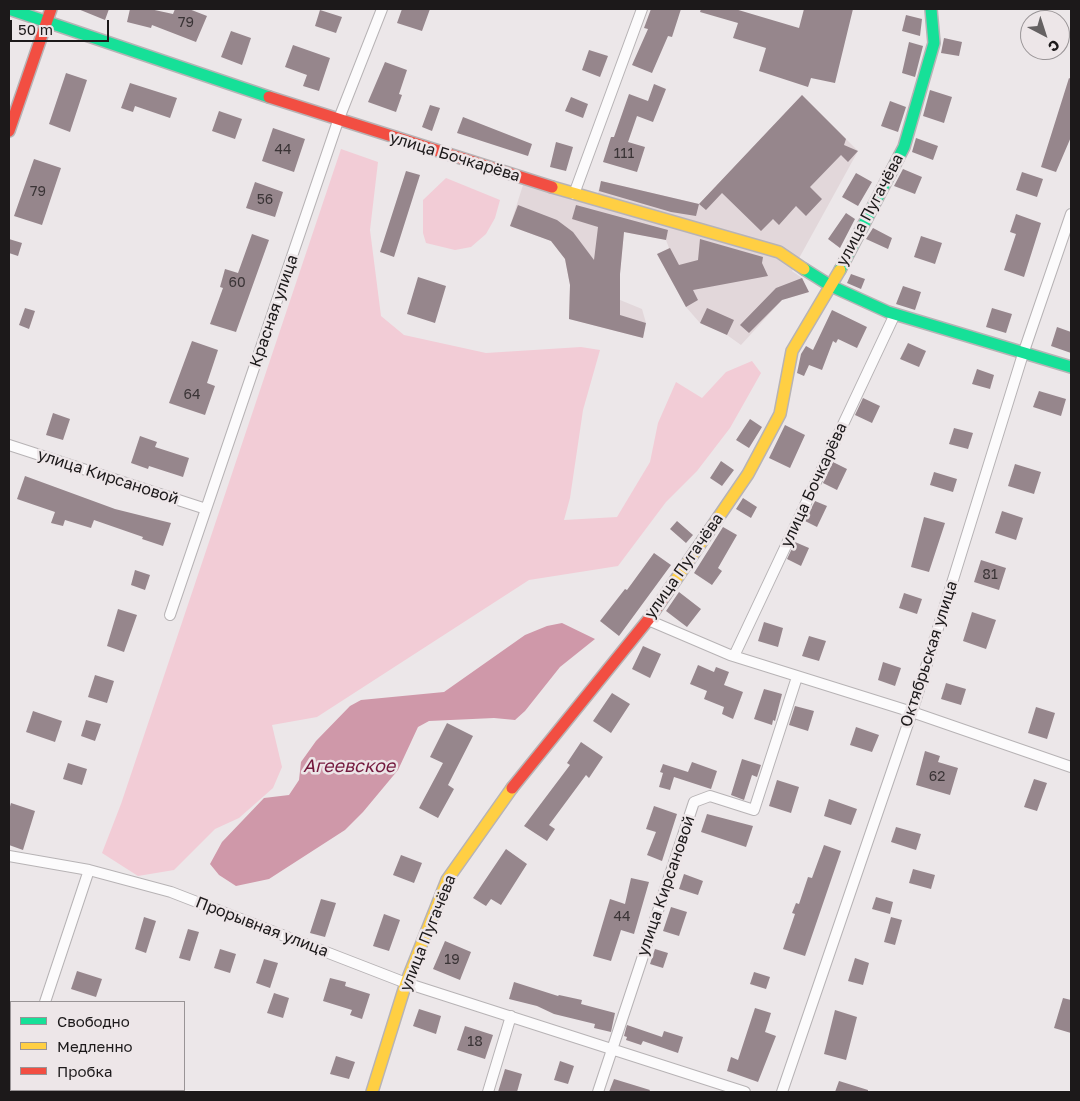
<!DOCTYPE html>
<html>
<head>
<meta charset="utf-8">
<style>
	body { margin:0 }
	#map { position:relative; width:1080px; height:1101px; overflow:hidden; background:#ece7e9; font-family:"Golos Text",sans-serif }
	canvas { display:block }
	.frame { position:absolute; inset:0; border:10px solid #1c191a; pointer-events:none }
	.legend { position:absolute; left:10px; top:1001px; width:175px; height:90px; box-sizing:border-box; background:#ede6e8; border:1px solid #999496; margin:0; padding:6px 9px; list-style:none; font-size:15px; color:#1c191a }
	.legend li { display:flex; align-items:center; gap:10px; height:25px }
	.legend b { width:25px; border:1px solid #999496 }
	.north { position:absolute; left:1020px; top:10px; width:50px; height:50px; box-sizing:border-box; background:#ede6e8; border:1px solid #999496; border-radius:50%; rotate:140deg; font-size:14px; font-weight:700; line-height:20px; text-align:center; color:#1c191a }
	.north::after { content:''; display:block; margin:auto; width:18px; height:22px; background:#656162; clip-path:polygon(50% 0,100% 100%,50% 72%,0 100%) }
	.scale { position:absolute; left:10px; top:20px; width:99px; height:22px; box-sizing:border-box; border:2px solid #1c191a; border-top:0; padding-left:6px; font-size:15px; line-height:18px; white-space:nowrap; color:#1c191a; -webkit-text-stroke:4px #ede6e8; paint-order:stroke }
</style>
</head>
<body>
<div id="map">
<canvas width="1080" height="1101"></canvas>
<div class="frame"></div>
<ul class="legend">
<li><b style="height:6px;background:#16e098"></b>Свободно</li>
<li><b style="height:6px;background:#ffcf43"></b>Медленно</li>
<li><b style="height:6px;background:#f24e42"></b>Пробка</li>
</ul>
<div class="north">С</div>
<div class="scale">50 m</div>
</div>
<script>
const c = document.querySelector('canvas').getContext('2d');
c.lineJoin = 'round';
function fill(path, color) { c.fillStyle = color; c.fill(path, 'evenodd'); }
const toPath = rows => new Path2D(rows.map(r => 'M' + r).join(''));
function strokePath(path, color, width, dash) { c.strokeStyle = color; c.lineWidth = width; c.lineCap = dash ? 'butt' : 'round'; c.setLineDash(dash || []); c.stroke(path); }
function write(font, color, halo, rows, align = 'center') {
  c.font = font + ' "Golos Text",sans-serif'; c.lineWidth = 5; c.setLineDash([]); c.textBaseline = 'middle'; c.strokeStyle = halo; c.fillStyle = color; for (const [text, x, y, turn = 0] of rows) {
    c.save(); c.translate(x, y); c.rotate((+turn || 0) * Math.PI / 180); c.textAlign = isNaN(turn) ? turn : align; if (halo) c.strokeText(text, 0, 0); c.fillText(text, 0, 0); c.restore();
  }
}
fill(toPath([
	[802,95,858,151,792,271,802,278,809,292,782,300,741,345,727,335,700,323,686,307,657,254,669,248,666,240,624,232,620,274,620,300,642,309,646,323,643,338,569,319,570,285,565,259,558,249,551,241,510,226,523,185,595,204,601,181,699,204]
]), '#e2d7da');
fill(toPath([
	[341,149,378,162,370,230,381,316,404,335,486,353,581,347,600,350,583,410,570,498,564,520,617,517,650,462,658,423,676,382,702,398,726,372,752,361,761,373,730,428,697,471,666,502,618,566,529,580,317,717,272,725,282,767,273,788,239,818,215,829,174,870,138,876,102,853,121,804],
	[446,178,500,200,495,218,486,234,471,247,455,250,426,243,423,233,423,200]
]), '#f2ccd6');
fill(toPath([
	[562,623,595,639,560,667,525,711,515,720,494,718,429,721,418,727,398,770,363,812,345,830,269,879,236,886,219,875,210,864,222,842,264,798,289,795,299,780,301,762,316,741,350,706,361,700,444,692,525,635,547,626]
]), '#cf98a9');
fill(toPath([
	[78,9,109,9,105,20],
	[130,9,150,9,173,14,175,9,189,9,207,16,196,42,152,25,151,28,127,22],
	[402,9,430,9,422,31,397,23],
	[651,9,681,9,672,37,668,36,652,73,632,65,648,29,644,28],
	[701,9,735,9,799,28,804,9,853,9,835,83,811,78,808,87,759,71,766,48,733,38,738,23,700,12],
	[320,10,342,17,336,33,315,26],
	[906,15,922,19,920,36,902,31],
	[231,31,251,38,242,65,221,57],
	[944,38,962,42,959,56,941,53],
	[909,42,923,46,915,77,902,73],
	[293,45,330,58,319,91,303,86,307,75,285,67],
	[589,50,608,56,600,77,582,70],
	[385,62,407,70,399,94,402,95,396,112,368,102],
	[66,73,87,80,70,132,49,124],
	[1069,78,1071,79,1071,137,1056,172,1041,167],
	[130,83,177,98,170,118,135,106,133,112,121,108],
	[654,84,666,89,653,122,637,116,628,142,645,147,637,172,603,162,611,137,614,137,629,94,648,101],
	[930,90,952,97,944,123,923,116],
	[802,95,846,139,844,145,858,151,848,162,841,155,810,187,822,199,806,216,796,206,779,225,773,219,761,231,722,193,706,210,699,204],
	[571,97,588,104,583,118,565,111],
	[890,101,906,107,898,132,881,126],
	[430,105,440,108,432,131,422,127],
	[219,111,242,119,235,139,212,131],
	[463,117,532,144,528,156,457,133],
	[273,128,305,139,294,172,262,161],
	[916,138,938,146,933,160,912,152],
	[556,142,573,147,566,171,550,167],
	[34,159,61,168,42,225,14,216],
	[903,169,922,177,915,194,894,186],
	[406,171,420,175,394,257,380,252],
	[1022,172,1043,179,1037,197,1016,190],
	[856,173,872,182,858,206,842,197],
	[601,181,699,204,696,216,671,212,599,191],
	[255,182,283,192,275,217,246,208],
	[518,205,557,220,573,232,594,260,598,227,572,219,576,205,668,230,666,240,624,232,620,274,620,315,646,323,643,338,569,319,570,285,565,259,551,241,510,226],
	[846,213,855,219,840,248,828,239],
	[1016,214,1041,223,1024,277,1004,270,1016,234,1010,232],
	[873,228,892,238,888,249,866,239],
	[252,234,269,240,236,332,210,324,223,288,220,287,225,269,238,273],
	[921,236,942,243,935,264,914,257],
	[9,239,22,243,18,256,9,253],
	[700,239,763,257,762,263,768,276,693,290,698,300,686,307,657,254,670,248,679,265,698,260],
	[851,274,865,279,861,289,847,283],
	[418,277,446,286,435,323,407,314],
	[802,278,809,292,782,300,749,333,740,325,776,288],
	[903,286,921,292,915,310,896,304],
	[25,308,35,311,29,329,19,325],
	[707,308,734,320,727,335,700,323],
	[992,308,1012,314,1006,333,986,327],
	[832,310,867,327,857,348,838,339,836,343,833,341,822,370,809,365,804,376,797,373,801,354,806,346,813,350],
	[1057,327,1071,332,1071,353,1051,346],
	[192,341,218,350,207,383,215,386,205,415,169,403],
	[908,343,926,351,919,367,900,359],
	[977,369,994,375,990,389,972,384],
	[1039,391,1066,399,1061,416,1033,407],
	[863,398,880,406,872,423,855,415],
	[53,413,70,419,63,440,46,435],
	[750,419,762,427,749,448,736,440],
	[785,425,805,435,790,468,769,458],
	[954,428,973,433,968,449,949,444],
	[140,436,157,442,155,447,189,458,183,477,149,466,148,469,131,463],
	[721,461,734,470,722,486,710,478],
	[833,462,847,469,837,490,823,483],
	[1015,464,1041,472,1034,494,1008,486],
	[934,472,957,479,953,492,930,485],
	[25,476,115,509,171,523,163,546,142,539,143,537,94,520,91,528,65,520,63,526,51,523,55,512,17,499],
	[743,498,757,507,751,518,736,509],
	[815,501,827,506,817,527,805,521],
	[1002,511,1023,518,1016,540,995,533],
	[924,517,945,523,929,572,911,567],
	[677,521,693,535,686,543,670,529],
	[723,527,737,535,718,568,722,571,712,585,694,573],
	[795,542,809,548,801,566,787,559],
	[654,553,671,565,619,636,600,621,625,589,627,590],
	[981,560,1006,568,999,590,974,582],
	[135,570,150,575,145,590,131,585],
	[679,592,701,609,687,627,666,611],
	[904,593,922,599,917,614,899,608],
	[118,609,137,615,124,652,107,646],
	[972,612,996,620,986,649,963,641],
	[764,622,783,628,778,647,758,641],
	[809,636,826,641,819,661,802,656],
	[643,646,661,654,650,678,632,669],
	[883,662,901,668,895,686,878,680],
	[698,665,714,672,716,667,729,672,724,685,743,692,733,719,722,714,724,707,704,699,707,691,690,684],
	[95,675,114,681,107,703,88,697],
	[946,683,966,689,961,705,941,699],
	[764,689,782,694,775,721,773,720,772,725,754,719],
	[612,693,630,704,611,733,593,721],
	[795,706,814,711,808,731,789,725],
	[1036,707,1055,713,1047,739,1028,733],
	[33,711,62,721,55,742,26,732],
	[86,720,101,724,95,741,81,736],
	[447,723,473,736,448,785,454,789,438,818,419,808,443,763,430,757],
	[856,727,879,735,872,752,850,745],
	[581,742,603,757,589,778,586,775,549,825,555,829,547,841,524,826,570,765,567,763],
	[925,751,940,756,938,762,958,768,950,795,916,785],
	[742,759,761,765,757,777,752,775,744,800,731,795],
	[692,762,717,771,711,789,674,777,670,790,659,787,663,773,660,772,663,764,688,772],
	[68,763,87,769,82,785,63,779],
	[1034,779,1047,783,1037,811,1024,807],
	[777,780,799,787,791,813,769,806],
	[829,799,857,809,851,825,824,816],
	[11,803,35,811,23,850,9,845,9,810],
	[654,806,677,814,662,861,647,855,656,832,646,829],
	[707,814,753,826,746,847,701,832],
	[896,827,921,834,916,850,891,842],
	[824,845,841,851,805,956,783,949,795,914,792,913,796,903,799,904,808,877,812,878],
	[506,849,527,864,501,905,491,899,486,906,473,898],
	[401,855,422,863,414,883,393,875],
	[913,869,935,875,931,889,909,883],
	[684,874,703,881,698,895,679,889],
	[631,878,649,882,634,934,621,930,611,961,593,956,610,899,625,904],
	[876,897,893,902,890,914,872,909],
	[321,899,336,903,325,937,310,933],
	[671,907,687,912,679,936,663,931],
	[384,914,400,920,389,951,373,946],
	[144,917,156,921,146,953,135,949],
	[891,917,902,920,895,945,884,942],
	[188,929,199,932,190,961,179,958],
	[445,941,471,952,460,980,433,969],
	[220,949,236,954,230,973,214,968],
	[655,949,668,953,663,968,650,964],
	[855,958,869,963,863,985,848,981],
	[264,959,278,963,270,988,256,983],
	[77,971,102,979,96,997,71,989],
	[754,972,770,977,766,989,750,984],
	[330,978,346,982,345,986,370,994,362,1019,350,1015,352,1010,323,1001],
	[514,982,558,996,559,995,582,1000,581,1004,615,1013,611,1032,594,1028,595,1024,554,1014,537,1006,509,999],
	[274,993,289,998,283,1018,267,1013],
	[1063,998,1071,1000,1071,1033,1054,1028],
	[755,1008,771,1013,765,1032,776,1036,758,1082,727,1071,731,1057,738,1060],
	[419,1009,441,1016,436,1034,413,1026],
	[835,1010,857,1017,846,1060,824,1054],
	[627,1025,662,1037,664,1031,683,1037,678,1053,643,1041,641,1045,626,1040,627,1037,624,1036],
	[465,1026,493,1035,485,1059,457,1050],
	[336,1056,355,1062,349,1079,330,1074],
	[560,1061,574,1066,568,1084,554,1080],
	[505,1069,522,1074,517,1092,498,1092],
	[614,1079,650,1090,649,1092,609,1092],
	[839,1081,868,1090,868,1092,835,1092]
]), '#96868c');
const street = toPath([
	[574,194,642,9],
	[9,445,206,509],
	[170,615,338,121,382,9],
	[648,620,730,655,912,712,1071,767],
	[734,656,895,314],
	[9,856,89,870,171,892,406,983,745,1092],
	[45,1002,89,870],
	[15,1092,16,1090],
	[488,1092,511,1016],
	[598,1092,694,802,710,796,754,810,797,677],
	[782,1092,912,712,1023,354,1071,214]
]);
const fast = toPath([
	[9,9,269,97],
	[804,269,831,286,888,312,1071,367],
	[840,270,904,147,934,43,931,9]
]);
const slow = toPath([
	[552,187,779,252,804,269],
	[666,594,748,474,780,414,792,351,840,270],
	[372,1092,406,983,447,880,512,788]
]);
const jam = toPath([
	[269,97,552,187],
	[9,131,51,9],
	[512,788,648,620,666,594]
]);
strokePath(street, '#b7b3b5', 12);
strokePath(fast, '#b7b3b5', 14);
strokePath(slow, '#b7b3b5', 14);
strokePath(jam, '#b7b3b5', 14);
strokePath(street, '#fcfbfc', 10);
strokePath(fast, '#16e098', 11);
strokePath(slow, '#ffcf43', 11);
strokePath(jam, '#f24e42', 11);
write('14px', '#3a3436', null, [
	["79",186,23],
	["44",283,150],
	["111",624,154],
	["79",38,192],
	["56",265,200],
	["60",237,283],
	["64",192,395],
	["81",990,575],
	["62",937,777],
	["44",622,917],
	["19",452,960],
	["18",475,1042]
]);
write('16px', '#1c191a', '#ede6e8', [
	["улица Бочкарёва",455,157,17],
	["улица Пугачёва",870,210,-62],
	["Красная улица",274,311,-71],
	["улица Кирсановой",108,477,18],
	["улица Бочкарёва",814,485,-65],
	["улица Пугачёва",684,566,-55],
	["Октябрьская улица",929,654,-72],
	["улица Кирсановой",666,886,-71],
	["Прорывная улица",262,927,21],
	["улица Пугачёва",428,933,-68]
]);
write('italic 18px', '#74193e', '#ede6e8', [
	["Агеевское",349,766]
]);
</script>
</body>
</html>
